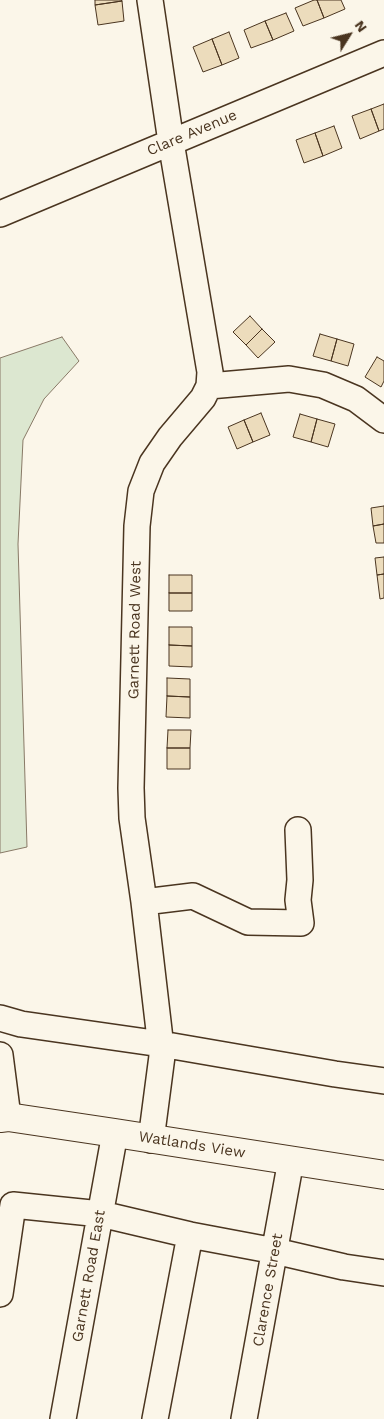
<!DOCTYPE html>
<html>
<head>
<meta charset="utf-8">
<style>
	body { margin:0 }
	#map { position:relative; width:384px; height:1419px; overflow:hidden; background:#fbf6e9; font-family:"Work Sans",sans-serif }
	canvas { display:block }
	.north { position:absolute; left:324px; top:10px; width:50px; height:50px; -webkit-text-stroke:4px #fbf6e9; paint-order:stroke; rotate:54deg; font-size:14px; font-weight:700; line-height:20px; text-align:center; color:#4a3520 }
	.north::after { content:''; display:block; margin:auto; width:18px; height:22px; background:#4a3520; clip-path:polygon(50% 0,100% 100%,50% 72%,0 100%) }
</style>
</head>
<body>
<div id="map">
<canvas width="384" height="1419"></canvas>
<div class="north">N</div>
</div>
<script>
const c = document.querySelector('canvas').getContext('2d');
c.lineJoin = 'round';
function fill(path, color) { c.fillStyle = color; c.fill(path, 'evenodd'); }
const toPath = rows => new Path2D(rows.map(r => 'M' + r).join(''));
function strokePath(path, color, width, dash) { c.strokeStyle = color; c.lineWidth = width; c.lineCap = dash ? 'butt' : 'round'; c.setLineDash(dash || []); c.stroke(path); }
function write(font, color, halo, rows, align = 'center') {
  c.font = font + ' "Work Sans",sans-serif'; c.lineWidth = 4; c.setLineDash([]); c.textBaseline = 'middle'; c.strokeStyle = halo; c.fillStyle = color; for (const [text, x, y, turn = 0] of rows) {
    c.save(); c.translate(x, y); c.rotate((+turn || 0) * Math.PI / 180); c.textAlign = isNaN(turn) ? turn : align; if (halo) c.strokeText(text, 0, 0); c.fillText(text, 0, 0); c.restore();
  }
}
const green = toPath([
	[62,337,79,361,44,399,23,440,18,544,27,847,0,853,0,358,62,337]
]);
fill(green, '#dce7d0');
strokePath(green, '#887966', 1);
const building = toPath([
	[95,0,121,0,122,1,95,5,95,0],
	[314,0,317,0,324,18,303,26,295,8,314,0],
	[317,0,341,0,345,9,324,18,317,0],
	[122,1,124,21,98,25,95,5,122,1],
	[286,13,294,31,273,40,265,21,286,13],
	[265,21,273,40,251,48,244,30,265,21],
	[229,32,239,58,222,65,212,39,229,32],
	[212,39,222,65,203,72,193,47,212,39],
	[384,104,384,129,379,131,371,109,384,104],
	[371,109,379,131,360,139,352,116,371,109],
	[334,126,342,148,323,156,315,133,334,126],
	[315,133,323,156,304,163,296,140,315,133],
	[250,316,262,329,246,345,233,332,250,316],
	[262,329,275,342,258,358,246,345,262,329],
	[320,334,337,339,331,361,313,356,320,334],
	[337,339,354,344,348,366,331,361,337,339],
	[377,357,384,361,384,381,381,387,365,377,377,357],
	[261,413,270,435,253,442,244,420,261,413],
	[300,414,317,419,311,442,293,437,300,414],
	[317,419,335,424,328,447,311,442,317,419],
	[244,420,253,442,237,449,228,427,244,420],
	[384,506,384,524,373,526,371,508,384,506],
	[384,524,384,543,376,543,373,526,384,524],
	[384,557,384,574,377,575,375,558,384,557],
	[384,574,384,598,380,599,377,575,384,574],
	[169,575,192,575,192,593,169,593,169,575],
	[169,593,192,593,192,611,169,611,169,593],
	[169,627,192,627,192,646,169,645,169,627],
	[169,645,192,646,192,667,169,666,169,645],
	[167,678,190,679,190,697,167,696,167,678],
	[167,696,190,697,190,718,166,717,167,696],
	[168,730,191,730,190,748,167,748,168,730],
	[167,748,190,748,190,769,167,769,167,748]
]);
fill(building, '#ecdcbc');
strokePath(building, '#4a3520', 1);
const minor = toPath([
	[150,0,171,142,210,372,209,386,203,398,170,437,152,463,141,491,137,526,131,788,132,818,144,902,162,1056,151,1140],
	[0,214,384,53],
	[209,386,289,379,323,385,356,399,384,420],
	[144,902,193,896,248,922,301,923,298,900,300,880,298,830],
	[0,1018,21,1024,161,1044,335,1074,384,1081],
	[0,1055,8,1117],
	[0,1294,13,1205,101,1214,190,1235,275,1251,344,1267,384,1273],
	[63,1419,115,1133],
	[155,1419,190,1235],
	[244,1419,291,1160]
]);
const major = toPath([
	[0,1118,8,1117,115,1133,384,1175]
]);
strokePath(minor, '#4a3520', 28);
strokePath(major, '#4a3520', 30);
strokePath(minor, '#fbf6e9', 25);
strokePath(major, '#fbf6e9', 28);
write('15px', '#4a3520', '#fbf6e9', [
	["Clare Avenue",192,133,-23],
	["Garnett Road West",135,630,-89],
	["Watlands View",192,1145,9],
	["Garnett Road East",89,1276,-80],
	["Clarence Street",268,1290,-80]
]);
</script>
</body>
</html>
